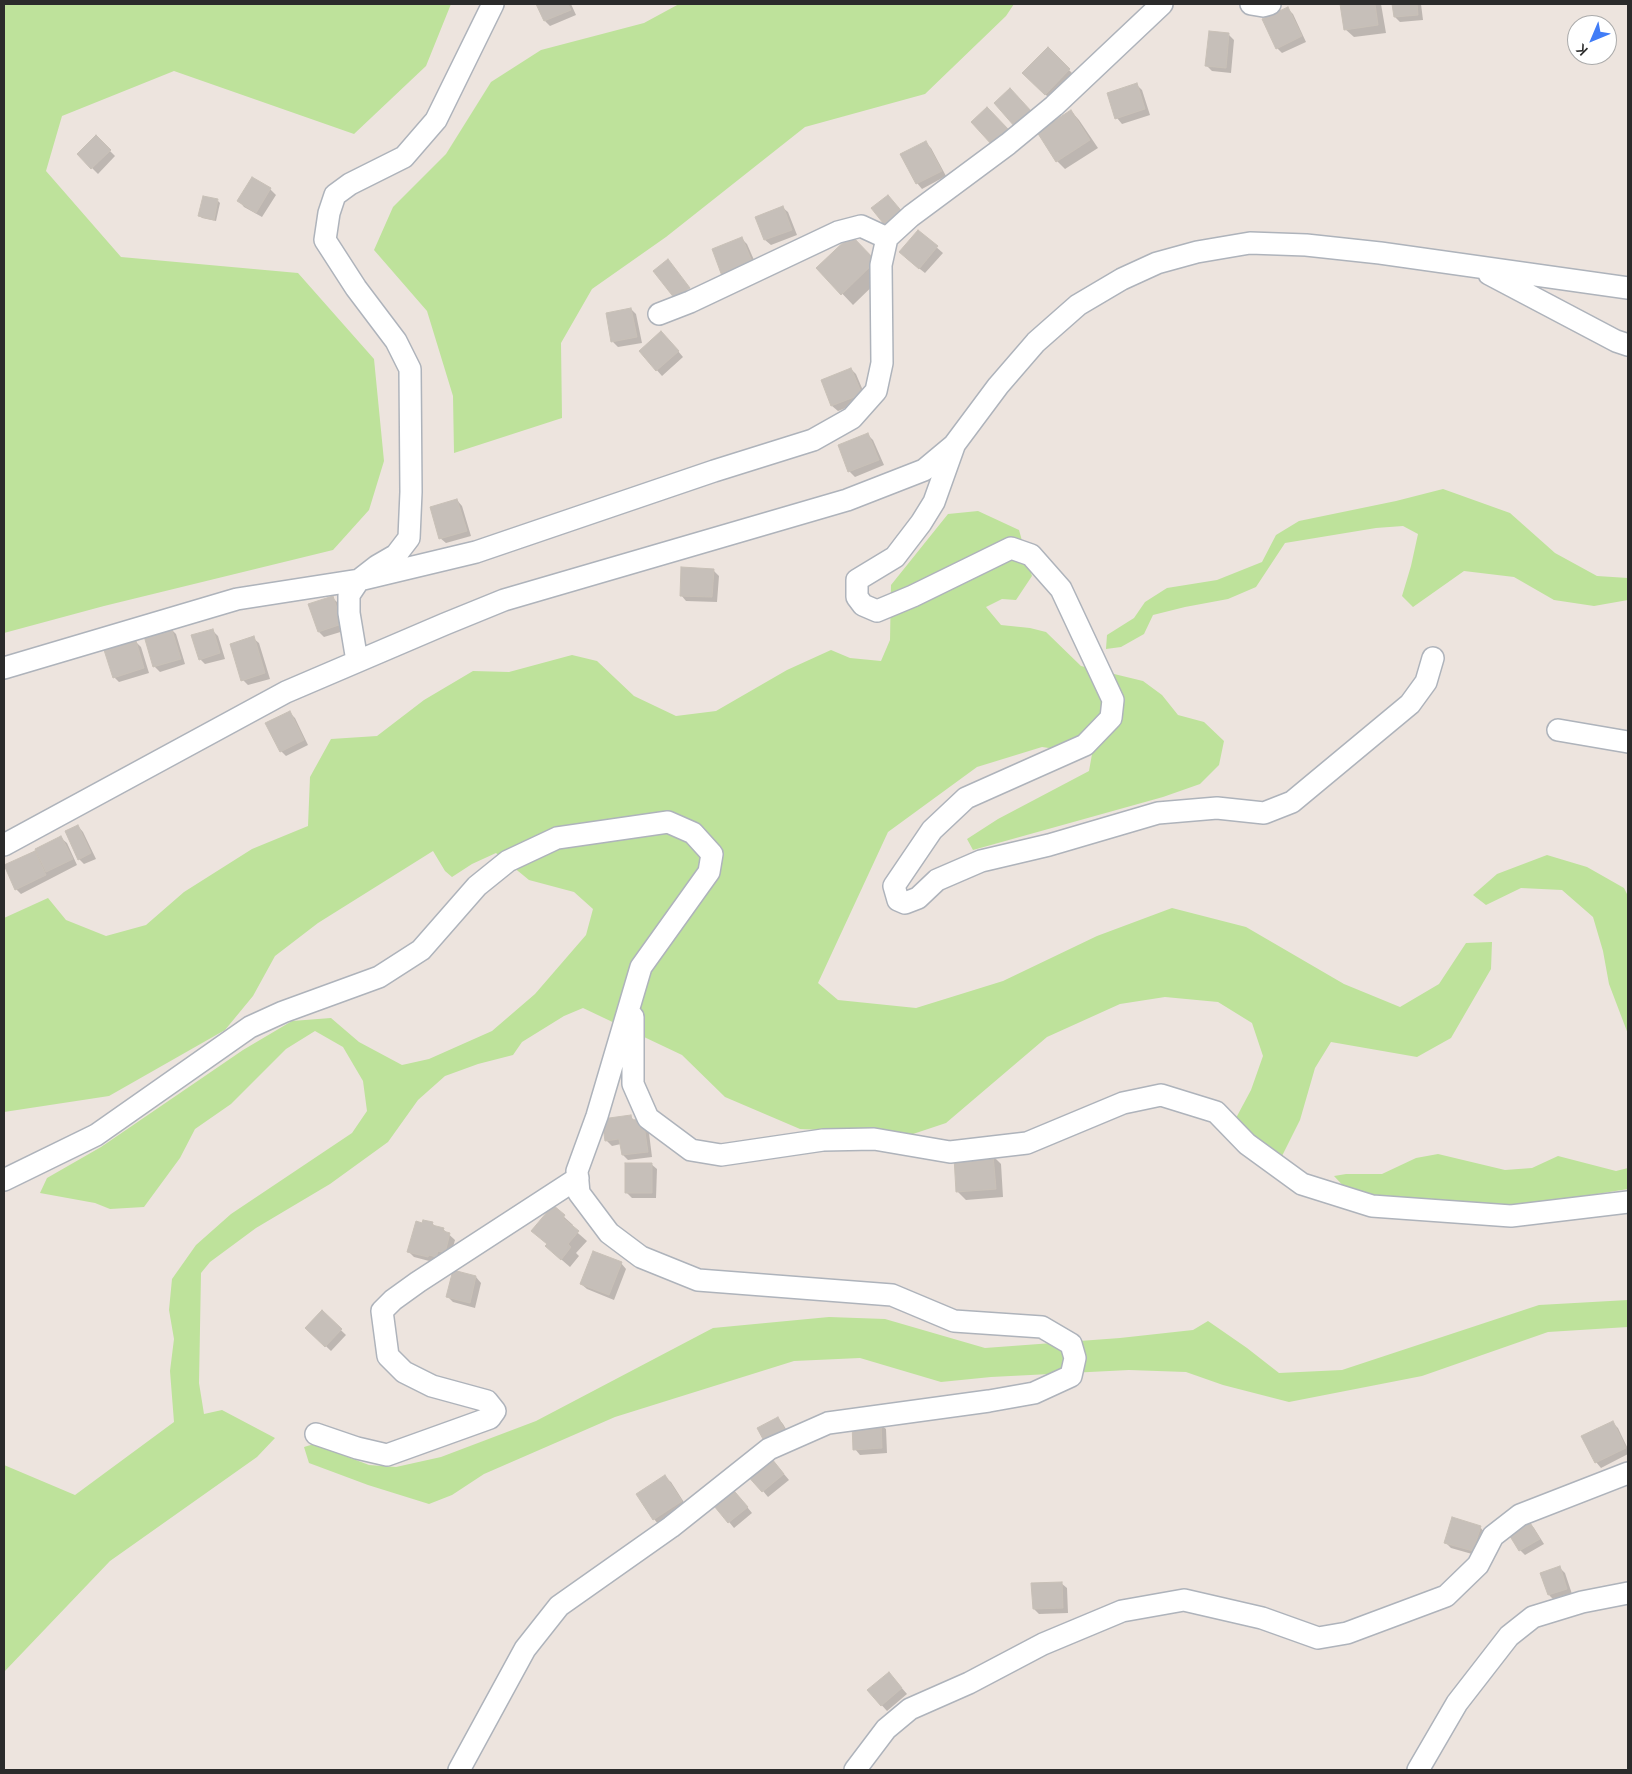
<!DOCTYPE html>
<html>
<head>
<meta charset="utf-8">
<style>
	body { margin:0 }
	#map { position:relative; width:1632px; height:1774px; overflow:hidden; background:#ede4de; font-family:Manrope,sans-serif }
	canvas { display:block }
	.frame { position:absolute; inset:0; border:5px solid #2b2b2b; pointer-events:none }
	.north { position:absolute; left:1567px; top:15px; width:50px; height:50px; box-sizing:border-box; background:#fff; border:1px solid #aaa; border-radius:50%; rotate:225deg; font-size:14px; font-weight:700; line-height:20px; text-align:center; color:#2b2b2b }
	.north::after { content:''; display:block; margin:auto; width:18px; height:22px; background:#417df7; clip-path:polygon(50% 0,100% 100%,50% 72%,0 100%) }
</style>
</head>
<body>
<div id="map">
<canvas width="1632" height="1774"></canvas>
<div class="frame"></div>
<div class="north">K</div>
</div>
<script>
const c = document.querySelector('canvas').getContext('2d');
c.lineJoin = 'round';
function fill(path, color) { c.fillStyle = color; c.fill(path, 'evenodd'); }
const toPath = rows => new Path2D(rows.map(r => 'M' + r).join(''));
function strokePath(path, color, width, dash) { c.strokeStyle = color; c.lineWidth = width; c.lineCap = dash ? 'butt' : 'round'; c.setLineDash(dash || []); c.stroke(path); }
fill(toPath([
	[4,4,451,4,426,66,354,134,174,71,62,116,46,171,121,257,298,273,374,359,384,461,369,510,333,550,104,606,4,633],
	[679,4,1014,4,1006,16,925,94,805,127,666,237,592,289,561,343,562,418,454,453,453,396,427,311,374,250,393,207,446,154,491,82,541,50,644,23],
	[1443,489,1510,513,1555,553,1597,576,1628,578,1628,600,1594,606,1554,600,1514,577,1464,571,1413,607,1402,596,1411,566,1418,534,1403,526,1376,528,1285,543,1256,587,1228,599,1185,607,1153,615,1144,634,1121,647,1106,649,1107,635,1134,618,1145,602,1167,588,1217,580,1262,562,1276,535,1299,521,1396,501],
	[978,511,1019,530,1032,576,1016,600,1002,599,986,607,1001,625,1030,628,1046,632,1081,666,1143,681,1162,695,1178,715,1204,722,1224,741,1219,765,1200,784,1163,797,973,850,967,839,998,819,1089,771,1092,754,1042,747,977,767,888,832,818,983,838,1000,916,1008,1003,981,1097,936,1172,908,1246,927,1344,984,1400,1007,1439,984,1466,943,1492,942,1491,969,1451,1038,1417,1057,1331,1042,1315,1068,1300,1120,1281,1158,1264,1147,1236,1118,1251,1090,1263,1056,1252,1023,1218,1002,1165,997,1120,1004,1047,1037,946,1123,913,1134,800,1129,725,1097,682,1055,583,1008,564,1016,522,1042,513,1055,478,1064,445,1076,418,1100,388,1142,330,1184,256,1228,210,1262,201,1273,199,1383,204,1414,222,1410,275,1438,257,1457,110,1561,4,1672,4,1465,75,1495,174,1422,170,1371,174,1339,169,1310,172,1279,196,1245,231,1214,352,1133,367,1111,363,1081,343,1047,315,1031,286,1049,231,1104,195,1129,180,1158,144,1207,110,1209,95,1203,40,1193,47,1178,101,1147,243,1050,292,1021,331,1018,359,1042,402,1065,429,1059,492,1031,535,994,586,935,593,909,574,892,529,880,496,853,472,864,452,877,445,871,433,851,318,923,275,956,253,996,225,1030,109,1096,4,1112,4,918,48,898,66,920,106,936,146,925,184,892,252,849,308,826,310,777,331,739,377,736,424,700,473,671,509,672,572,655,597,661,634,696,676,716,716,711,787,670,831,650,850,658,881,661,890,640,891,585,948,514],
	[1547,855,1587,867,1624,888,1628,896,1628,1034,1609,984,1603,951,1593,917,1562,890,1521,888,1486,905,1473,895,1497,874],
	[1438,1154,1505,1170,1532,1168,1558,1156,1616,1171,1628,1168,1628,1189,1522,1206,1397,1198,1348,1191,1334,1176,1346,1174,1382,1174,1416,1158],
	[1628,1300,1628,1327,1548,1332,1422,1376,1289,1402,1223,1385,1186,1372,1129,1370,991,1377,941,1382,860,1358,794,1361,615,1417,484,1474,452,1495,429,1504,368,1485,309,1463,304,1447,314,1444,369,1465,396,1467,441,1457,536,1421,713,1328,829,1317,885,1319,985,1348,1120,1338,1193,1330,1208,1321,1247,1348,1279,1373,1342,1370,1539,1305]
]), '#bee29b');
fill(toPath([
	[538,4,571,4,576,15,550,26,545,21],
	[1341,4,1381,4,1386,33,1354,37,1345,29],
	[1394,4,1421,4,1423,20,1400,22,1395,17],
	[1287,8,1293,14,1306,42,1282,53,1277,48],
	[1229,35,1234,40,1231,73,1212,71,1206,65],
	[1048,49,1075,76,1051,100,1024,73],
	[1137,85,1142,90,1150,115,1122,124,1117,118],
	[1071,111,1079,120,1098,148,1065,169,1057,161],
	[96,137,115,156,98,174,78,154],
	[926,143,931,148,946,176,922,189,917,183],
	[253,178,270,189,276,195,262,217,244,207,239,201],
	[218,201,220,203,216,221,202,218,200,216],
	[782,207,788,212,797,235,771,245,765,240,756,217],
	[919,232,943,253,925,273,906,258],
	[851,236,886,273,853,305,818,268],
	[742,239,747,244,758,269,723,276],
	[631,309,636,314,642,343,618,347,613,342,607,314],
	[667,338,683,357,662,376,640,351],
	[851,369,856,374,867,400,838,411,832,406,822,380],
	[868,435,873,440,884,465,855,477,849,471],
	[457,500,462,506,471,536,446,543,440,538],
	[713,570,719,576,717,602,686,601,681,595],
	[332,597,338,603,347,630,324,637,319,632,310,605],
	[171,629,176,634,185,664,160,672,154,666],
	[212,630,218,636,225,659,205,664,200,659],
	[253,638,259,643,270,679,248,685,243,680],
	[136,642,141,647,149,673,119,682,114,677],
	[290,713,295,718,308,745,286,756,281,751],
	[78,826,83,832,96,859,84,864,79,859],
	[61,838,67,843,77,865,21,894,16,889,5,866],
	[630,1116,635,1121,648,1125,652,1157,628,1160,623,1155,621,1144,612,1146,606,1140],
	[993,1156,1001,1164,1003,1197,966,1200,957,1191],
	[651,1164,657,1169,656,1198,632,1198,626,1192],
	[553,1207,573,1225,571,1227,587,1241,576,1253,579,1256,570,1267,555,1254,548,1245],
	[432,1223,437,1228,443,1229,455,1240,450,1258,433,1262,414,1257,409,1252,423,1224],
	[621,1263,626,1269,614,1300,587,1289,581,1284],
	[454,1272,476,1277,481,1283,475,1308,453,1302,448,1297],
	[322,1312,346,1335,331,1351,307,1328],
	[778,1418,783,1424,790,1436,770,1446],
	[1612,1422,1618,1428,1628,1449,1628,1454,1601,1468,1596,1462],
	[880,1424,886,1429,887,1453,860,1455,855,1449],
	[773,1461,789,1480,768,1497,763,1491],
	[665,1477,671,1482,687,1507,659,1525,654,1519],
	[735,1492,752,1513,734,1528,712,1501],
	[1529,1522,1534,1528,1544,1544,1525,1555,1520,1550],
	[1480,1527,1485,1533,1479,1556,1451,1548,1446,1543],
	[1559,1567,1565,1573,1572,1594,1554,1600,1549,1595],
	[1061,1583,1067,1588,1068,1613,1039,1614,1034,1609],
	[894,1679,907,1694,887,1711,869,1691]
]), '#0003');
const building = toPath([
	[536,4,568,4,571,10,544,21,536,4],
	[1340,4,1375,4,1378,25,1344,30,1340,4],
	[1392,4,1417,4,1418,15,1394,17,1392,4],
	[1288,7,1302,36,1276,49,1262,19,1288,7],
	[1209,31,1229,33,1226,68,1205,66,1209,31],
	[1048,47,1070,69,1045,95,1022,73,1048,47],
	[1137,83,1145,109,1115,119,1107,93,1137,83],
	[1010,88,1032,112,1015,127,994,103,1010,88],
	[987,107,1009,130,992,145,971,122,987,107],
	[1071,110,1090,140,1056,162,1037,132,1071,110],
	[96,135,111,150,91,169,77,154,96,135],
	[926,141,942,171,916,184,900,154,926,141],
	[252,177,271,188,256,213,237,201,252,177],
	[888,195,904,214,887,228,871,208,888,195],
	[203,196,218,199,214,220,198,216,203,196],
	[783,206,792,230,764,240,755,217,783,206],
	[918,230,938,246,919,269,899,252,918,230],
	[851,235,876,261,841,295,816,268,851,235],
	[742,237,753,264,722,276,712,249,742,237],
	[668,259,690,288,675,299,653,271,668,259],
	[631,308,637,337,611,342,606,313,631,308],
	[661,331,679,351,656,371,639,351,661,331],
	[851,368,862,394,831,406,821,380,851,368],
	[868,433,879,460,848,472,838,445,868,433],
	[457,499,467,531,439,539,430,507,457,499],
	[681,567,714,569,712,597,680,596,681,567],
	[333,596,342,624,318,632,308,604,333,596],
	[171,627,181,659,153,667,144,636,171,627],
	[213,629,220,653,199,660,191,635,213,629],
	[254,636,265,673,241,681,230,644,254,636],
	[136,641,144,668,113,678,104,650,136,641],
	[290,711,304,740,280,752,265,723,290,711],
	[78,825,91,853,78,860,65,831,78,825],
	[61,836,73,859,46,872,35,849,61,836],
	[35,851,46,875,15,890,4,865,35,851],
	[631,1115,632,1120,643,1119,648,1152,622,1155,619,1139,605,1141,602,1119,631,1115],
	[993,1155,996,1189,956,1192,954,1157,993,1155],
	[625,1163,652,1163,652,1193,625,1193,625,1163],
	[553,1205,565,1215,563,1218,579,1231,568,1244,571,1247,561,1260,545,1246,547,1244,531,1231,553,1205],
	[423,1220,433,1222,432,1225,444,1228,443,1231,450,1233,445,1253,438,1251,436,1257,429,1255,428,1257,407,1252,416,1221,422,1223,423,1220],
	[593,1251,622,1262,609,1295,580,1284,593,1251],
	[453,1270,476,1276,470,1303,446,1297,453,1270],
	[322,1310,342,1329,325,1347,305,1328,322,1310],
	[778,1417,785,1430,764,1441,757,1428,778,1417],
	[1613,1421,1626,1448,1595,1463,1581,1436,1613,1421],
	[881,1422,882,1448,853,1450,852,1424,881,1422],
	[768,1454,784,1474,762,1492,745,1473,768,1454],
	[665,1475,682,1501,653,1520,636,1494,665,1475],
	[729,1485,748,1507,728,1523,710,1501,729,1485],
	[1452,1517,1481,1526,1473,1551,1444,1543,1452,1517],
	[1529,1521,1540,1539,1519,1551,1508,1533,1529,1521],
	[1560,1566,1567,1589,1548,1595,1540,1573,1560,1566],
	[1062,1582,1063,1608,1033,1609,1031,1583,1062,1582],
	[889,1672,902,1688,881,1706,867,1690,889,1672]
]);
fill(building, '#c6bfb9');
strokePath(building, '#c8c0b7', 1);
const minor = toPath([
	[1251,4,1263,6,1270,4],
	[1489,274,1616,341,1628,345],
	[659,314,690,302,838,232,861,226,887,238],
	[954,446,934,502,921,523,895,557,857,580,857,597,863,605,877,611,913,596,1011,548,1031,555,1061,589,1113,700,1111,718,1085,745,966,798,932,830,894,886,898,900,905,903,918,898,937,880,981,861,1049,845,1158,813,1217,808,1264,813,1292,802,1410,704,1426,682,1433,658],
	[357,661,349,613,349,595,359,580,377,566,396,555,409,538,411,492,410,369,396,341,356,288,325,240,329,213,335,195,350,184,404,157,436,120,493,4],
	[4,668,237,599,359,580,476,552,714,471,813,440,852,418,876,391,882,363,881,265,887,238,911,216,1008,144,1054,106,1162,4],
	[1558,730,1628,742],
	[4,845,286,692,445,624,504,600,847,500,924,470,954,445,998,386,1036,342,1078,305,1122,279,1157,263,1197,252,1250,243,1306,245,1380,253,1628,288],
	[633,1017,633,1084,648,1118,691,1150,721,1155,823,1140,874,1139,950,1152,1027,1143,1123,1103,1161,1095,1216,1112,1247,1144,1302,1184,1372,1206,1511,1216,1628,1202],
	[4,1180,96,1135,250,1027,283,1012,379,977,421,950,477,886,508,861,557,838,668,822,693,833,712,854,709,872,641,967,597,1116,577,1171,579,1193,609,1233,641,1257,698,1280,892,1295,954,1321,1042,1327,1071,1344,1075,1358,1071,1376,1034,1393,989,1401,828,1423,769,1449,671,1527,559,1606,525,1649,459,1770],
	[316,1434,357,1448,387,1455,490,1418,495,1411,487,1401,432,1386,404,1372,388,1356,382,1311,393,1300,418,1282,578,1178],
	[855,1770,886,1729,910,1709,969,1683,1043,1644,1122,1611,1184,1600,1262,1618,1318,1638,1347,1633,1446,1596,1478,1565,1493,1536,1520,1515,1628,1473],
	[1418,1770,1457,1703,1509,1636,1533,1617,1582,1602,1628,1593]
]);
strokePath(minor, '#aeb3bb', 24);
strokePath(minor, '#fff', 21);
</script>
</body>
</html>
